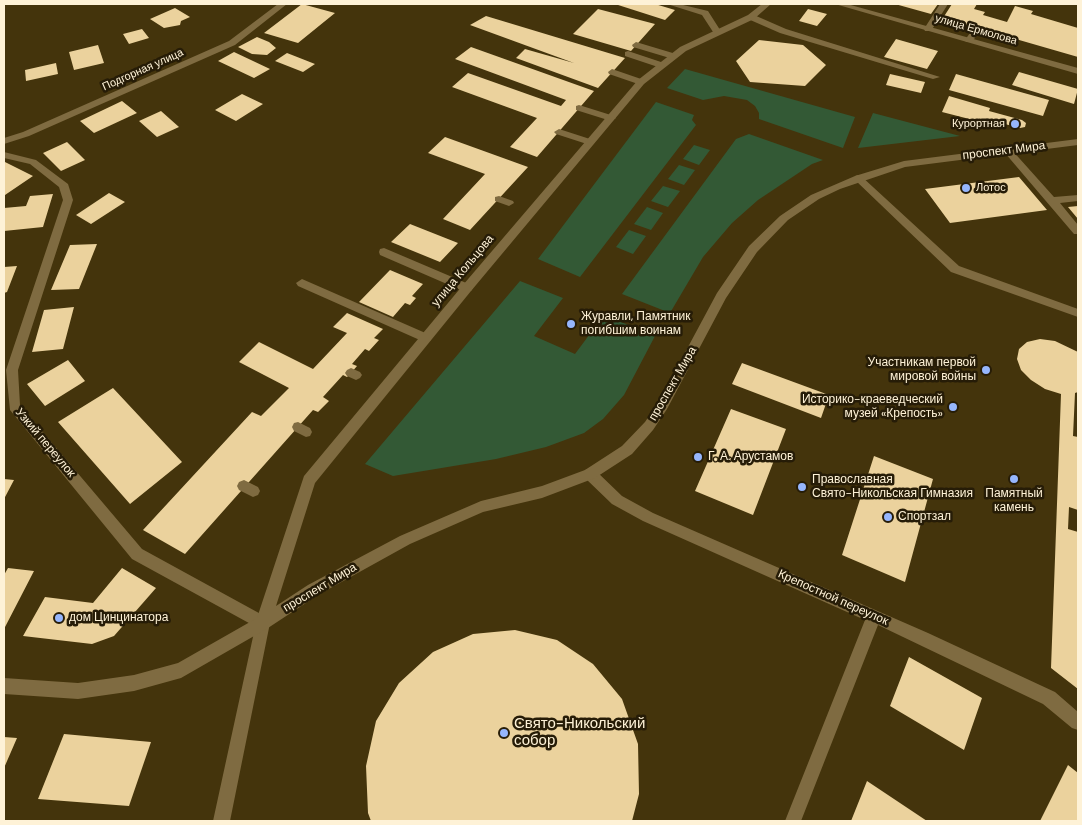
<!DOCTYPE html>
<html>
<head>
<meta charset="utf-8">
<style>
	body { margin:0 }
	#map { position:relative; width:1082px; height:825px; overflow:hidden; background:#44340c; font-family:"DM Sans",sans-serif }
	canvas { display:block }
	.frame { position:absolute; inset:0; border:5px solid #fef2d7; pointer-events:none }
</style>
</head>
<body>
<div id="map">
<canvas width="1082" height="825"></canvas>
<div class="frame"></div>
</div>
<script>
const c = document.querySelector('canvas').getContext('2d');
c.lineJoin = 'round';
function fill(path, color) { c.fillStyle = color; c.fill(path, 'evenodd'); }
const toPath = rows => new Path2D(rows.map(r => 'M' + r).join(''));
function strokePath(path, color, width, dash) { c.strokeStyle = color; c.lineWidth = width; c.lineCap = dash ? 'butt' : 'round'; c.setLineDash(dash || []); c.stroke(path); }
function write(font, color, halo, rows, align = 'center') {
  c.font = font + ' "DM Sans",sans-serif'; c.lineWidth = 5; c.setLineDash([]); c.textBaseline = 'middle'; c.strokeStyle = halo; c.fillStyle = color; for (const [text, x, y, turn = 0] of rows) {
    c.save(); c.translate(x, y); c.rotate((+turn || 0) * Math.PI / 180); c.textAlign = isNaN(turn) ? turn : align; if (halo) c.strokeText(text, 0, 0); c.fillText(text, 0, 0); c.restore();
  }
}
fill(toPath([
	[685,69,855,117,843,148,759,119,759,113,755,106,747,100,724,96,703,100,667,88],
	[656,102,694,115,692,120,696,125,580,277,538,259],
	[873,113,960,136,858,148],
	[749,134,823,160,812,164,758,200,732,223,703,257,670,313,622,294,736,139],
	[694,145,710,150,699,165,683,159],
	[679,165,695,170,684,185,668,179],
	[663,186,680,191,668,207,651,201],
	[647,207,663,213,651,230,634,224],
	[629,230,646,236,633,254,616,247],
	[520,281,563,298,534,336,575,354,604,315,655,336,624,395,603,419,584,433,546,447,496,459,393,476,365,464]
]), '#335935');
fill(toPath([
	[302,4,335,13,298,43,264,33],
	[615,4,655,4,675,10,665,20],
	[895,4,938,4,931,14],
	[952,4,977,4,974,9,985,12,983,15,1007,22,1015,6,1033,11,1031,14,1078,28,1078,57,943,18],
	[175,8,190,17,181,21,180,25,164,28,150,19],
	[598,9,655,24,631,51,573,34],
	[808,9,827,14,817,26,799,21],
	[486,16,625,58,598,88,516,58,525,49,574,63,470,25],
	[142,29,149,38,129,44,123,34],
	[257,37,269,42,276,48,267,55,252,54,238,47],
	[896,39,938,51,927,69,884,57],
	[759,40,803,45,826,65,805,86,750,82,736,61],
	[98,45,104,63,74,70,69,52],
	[471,47,594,91,537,157,510,147,537,118,452,87,468,73,561,106,566,100,455,59],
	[234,52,270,69,254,78,218,61],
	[287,53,315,64,303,72,275,61],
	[56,63,58,74,26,81,25,70],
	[1019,72,1078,89,1074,104,1012,85],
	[890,74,925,82,921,93,886,85],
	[956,74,1049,100,1043,116,949,90],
	[242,94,263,104,236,121,215,110],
	[949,96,990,108,989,111,1022,120,1026,123,1025,127,1020,128,986,119,985,123,942,112],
	[122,101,137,113,94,133,80,121],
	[161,111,179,127,157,137,139,121],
	[445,137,528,167,470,230,443,219,485,174,428,153],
	[67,142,85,160,61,171,43,153],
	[5,162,33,176,5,195,4,163],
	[1019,177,1047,210,950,223,925,189],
	[109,193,125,202,91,224,76,215],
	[53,194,43,227,4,231,4,208,26,206,30,196],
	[1078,206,1078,219,1068,207],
	[410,224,458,243,440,262,391,242],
	[97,244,79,289,51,290,70,245],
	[17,266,7,292,4,293,4,267],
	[390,270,423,284,412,296,416,298,410,305,405,303,393,317,359,302],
	[74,307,63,349,32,352,44,310],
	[347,313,383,329,374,338,379,340,369,351,365,349,352,364,357,366,351,373,347,377,343,375,323,397,329,401,318,412,313,410,185,554,143,530,252,412,261,416,289,388,239,362,259,342,313,369,347,333,333,327],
	[1040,339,1055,341,1078,352,1078,392,1075,393,1073,436,1078,437,1078,510,1069,507,1068,529,1078,532,1078,689,1051,668,1061,394,1045,389,1031,380,1021,370,1017,359,1019,349,1027,342],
	[68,360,85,381,45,406,27,384],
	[742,363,829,395,821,418,732,384],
	[113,388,182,462,130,504,58,422],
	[731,409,786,429,753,515,695,491],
	[874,456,933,479,905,582,842,555],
	[4,479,14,480,4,499],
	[8,568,34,571,4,629,4,575],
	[122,568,156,588,114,636,92,644,23,636,45,597,93,603],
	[515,630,557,640,593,664,622,699,638,744,639,794,632,821,371,821,368,813,366,766,376,721,399,683,433,652,473,634],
	[909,657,982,698,964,750,890,706],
	[64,734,151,742,129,806,38,799],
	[4,737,17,738,4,768],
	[1068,765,1078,773,1078,821,1040,821],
	[867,781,927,821,851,821]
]), '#ebd29d');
fill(toPath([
	[667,4,679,4,708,11,722,33,715,35,702,15,667,4],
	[940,4,948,4,931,31,925,31,924,29,940,4],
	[748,15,754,15,786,29,940,77,933,79,780,33,748,19,748,15],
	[975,26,982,28,972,42,966,42,965,40,975,26],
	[636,42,676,54,677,56,673,59,633,47,632,45,636,42],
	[628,51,664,63,665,65,661,68,625,56,625,52,628,51],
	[612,69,644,80,645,82,641,85,609,74,608,72,612,69],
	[579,105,614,116,616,118,611,121,576,110,576,106,579,105],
	[559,129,593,140,595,142,590,145,556,134,554,132,559,129],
	[1008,148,1011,149,1054,197,1078,195,1078,201,1060,203,1078,225,1078,234,1074,234,1005,153,1005,149,1008,148],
	[4,152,36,160,68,184,73,200,18,370,20,405,142,549,268,618,270,623,268,628,263,630,258,628,132,559,10,410,6,370,63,200,59,187,30,164,4,158,4,152],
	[858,175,861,176,959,266,1078,309,1078,317,951,272,855,180,855,176,858,175],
	[499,196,513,201,514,203,509,206,495,201,495,197,499,196],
	[384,248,471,285,473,288,471,291,463,291,380,255,379,252,380,249,384,248],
	[302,279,430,335,432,338,430,341,422,341,298,286,296,283,302,279],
	[351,368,360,372,362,375,360,378,356,380,347,376,345,373,347,370,351,368],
	[298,422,310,428,312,432,310,436,306,437,294,431,292,427,294,423,298,422],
	[590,468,595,470,622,496,653,513,928,633,1055,692,1078,712,1078,730,1072,728,1043,704,878,625,801,821,785,821,865,620,643,521,612,504,585,478,583,474,585,470,590,468],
	[244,480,258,487,260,491,258,495,253,497,239,490,237,486,239,482,244,480]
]), '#7f6b41');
fill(toPath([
	[278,4,287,4,235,45,29,136,4,144,4,138,23,132,229,41,278,4],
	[835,4,847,4,1078,68,1078,74,835,4],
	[263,616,268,618,270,623,230,821,213,821,256,623,258,618,263,616]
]), '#7f6b41');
fill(toPath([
	[762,4,771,4,754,19,686,51,644,84,471,291,315,483,276,606,308,585,400,536,481,501,542,486,585,470,622,446,645,422,659,401,717,293,749,246,780,216,811,195,855,176,904,161,1078,139,1078,145,905,167,840,189,819,199,788,220,757,252,726,298,667,409,653,430,632,454,595,478,542,498,483,512,410,544,318,595,268,628,181,678,134,691,78,699,4,694,4,678,78,683,134,675,178,663,257,618,304,476,463,285,638,80,680,47,748,15,762,4]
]), '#7f6b41');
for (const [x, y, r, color] of [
	[1015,124,5,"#96b6fd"],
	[966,188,5,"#96b6fd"],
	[571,324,5,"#96b6fd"],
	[986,370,5,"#96b6fd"],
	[953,407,5,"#96b6fd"],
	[698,457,5,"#96b6fd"],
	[1014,479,5,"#96b6fd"],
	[802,487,5,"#96b6fd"],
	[888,517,5,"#96b6fd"],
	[59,618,5,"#96b6fd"],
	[504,733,5,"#96b6fd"]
]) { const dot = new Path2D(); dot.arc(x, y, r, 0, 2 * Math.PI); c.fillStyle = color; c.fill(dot); strokePath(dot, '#261c07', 2); }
write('11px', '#fef2d7', '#261c07', [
	["улица Ермолова",976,30,16],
	["Подгорная улица",143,70,-24]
]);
write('11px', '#fef2d7', '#261c07', [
	["Курортная",1005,124],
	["Лотос",976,188,"left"]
], 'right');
write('12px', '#fef2d7', '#261c07', [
	["проспект Мира",1004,151,-7],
	["улица Кольцова",463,271,-50],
	["проспект Мира",673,384,-60],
	["Узкий переулок",45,443,50],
	["проспект Мира",320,588,-31],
	["Крепостной переулок",833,598,24]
]);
write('12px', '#fef2d7', '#261c07', [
	["Журавли, Памятник",581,317],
	["погибшим воинам",581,331],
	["Участникам первой",976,363,"right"],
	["мировой войны",976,377,"right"],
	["Историко-краеведческий",943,400,"right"],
	["музей «Крепость»",943,414,"right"],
	["Г. А. Арустамов",708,457],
	["Православная",812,480],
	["Свято-Никольская Гимназия",812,494],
	["Памятный",1014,494,"center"],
	["камень",1014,508,"center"],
	["Спортзал",898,517],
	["дом Цинцинатора",69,618]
], 'left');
write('15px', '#fef2d7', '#261c07', [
	["Свято-Никольский",514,724],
	["собор",514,741]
], 'left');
</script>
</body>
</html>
